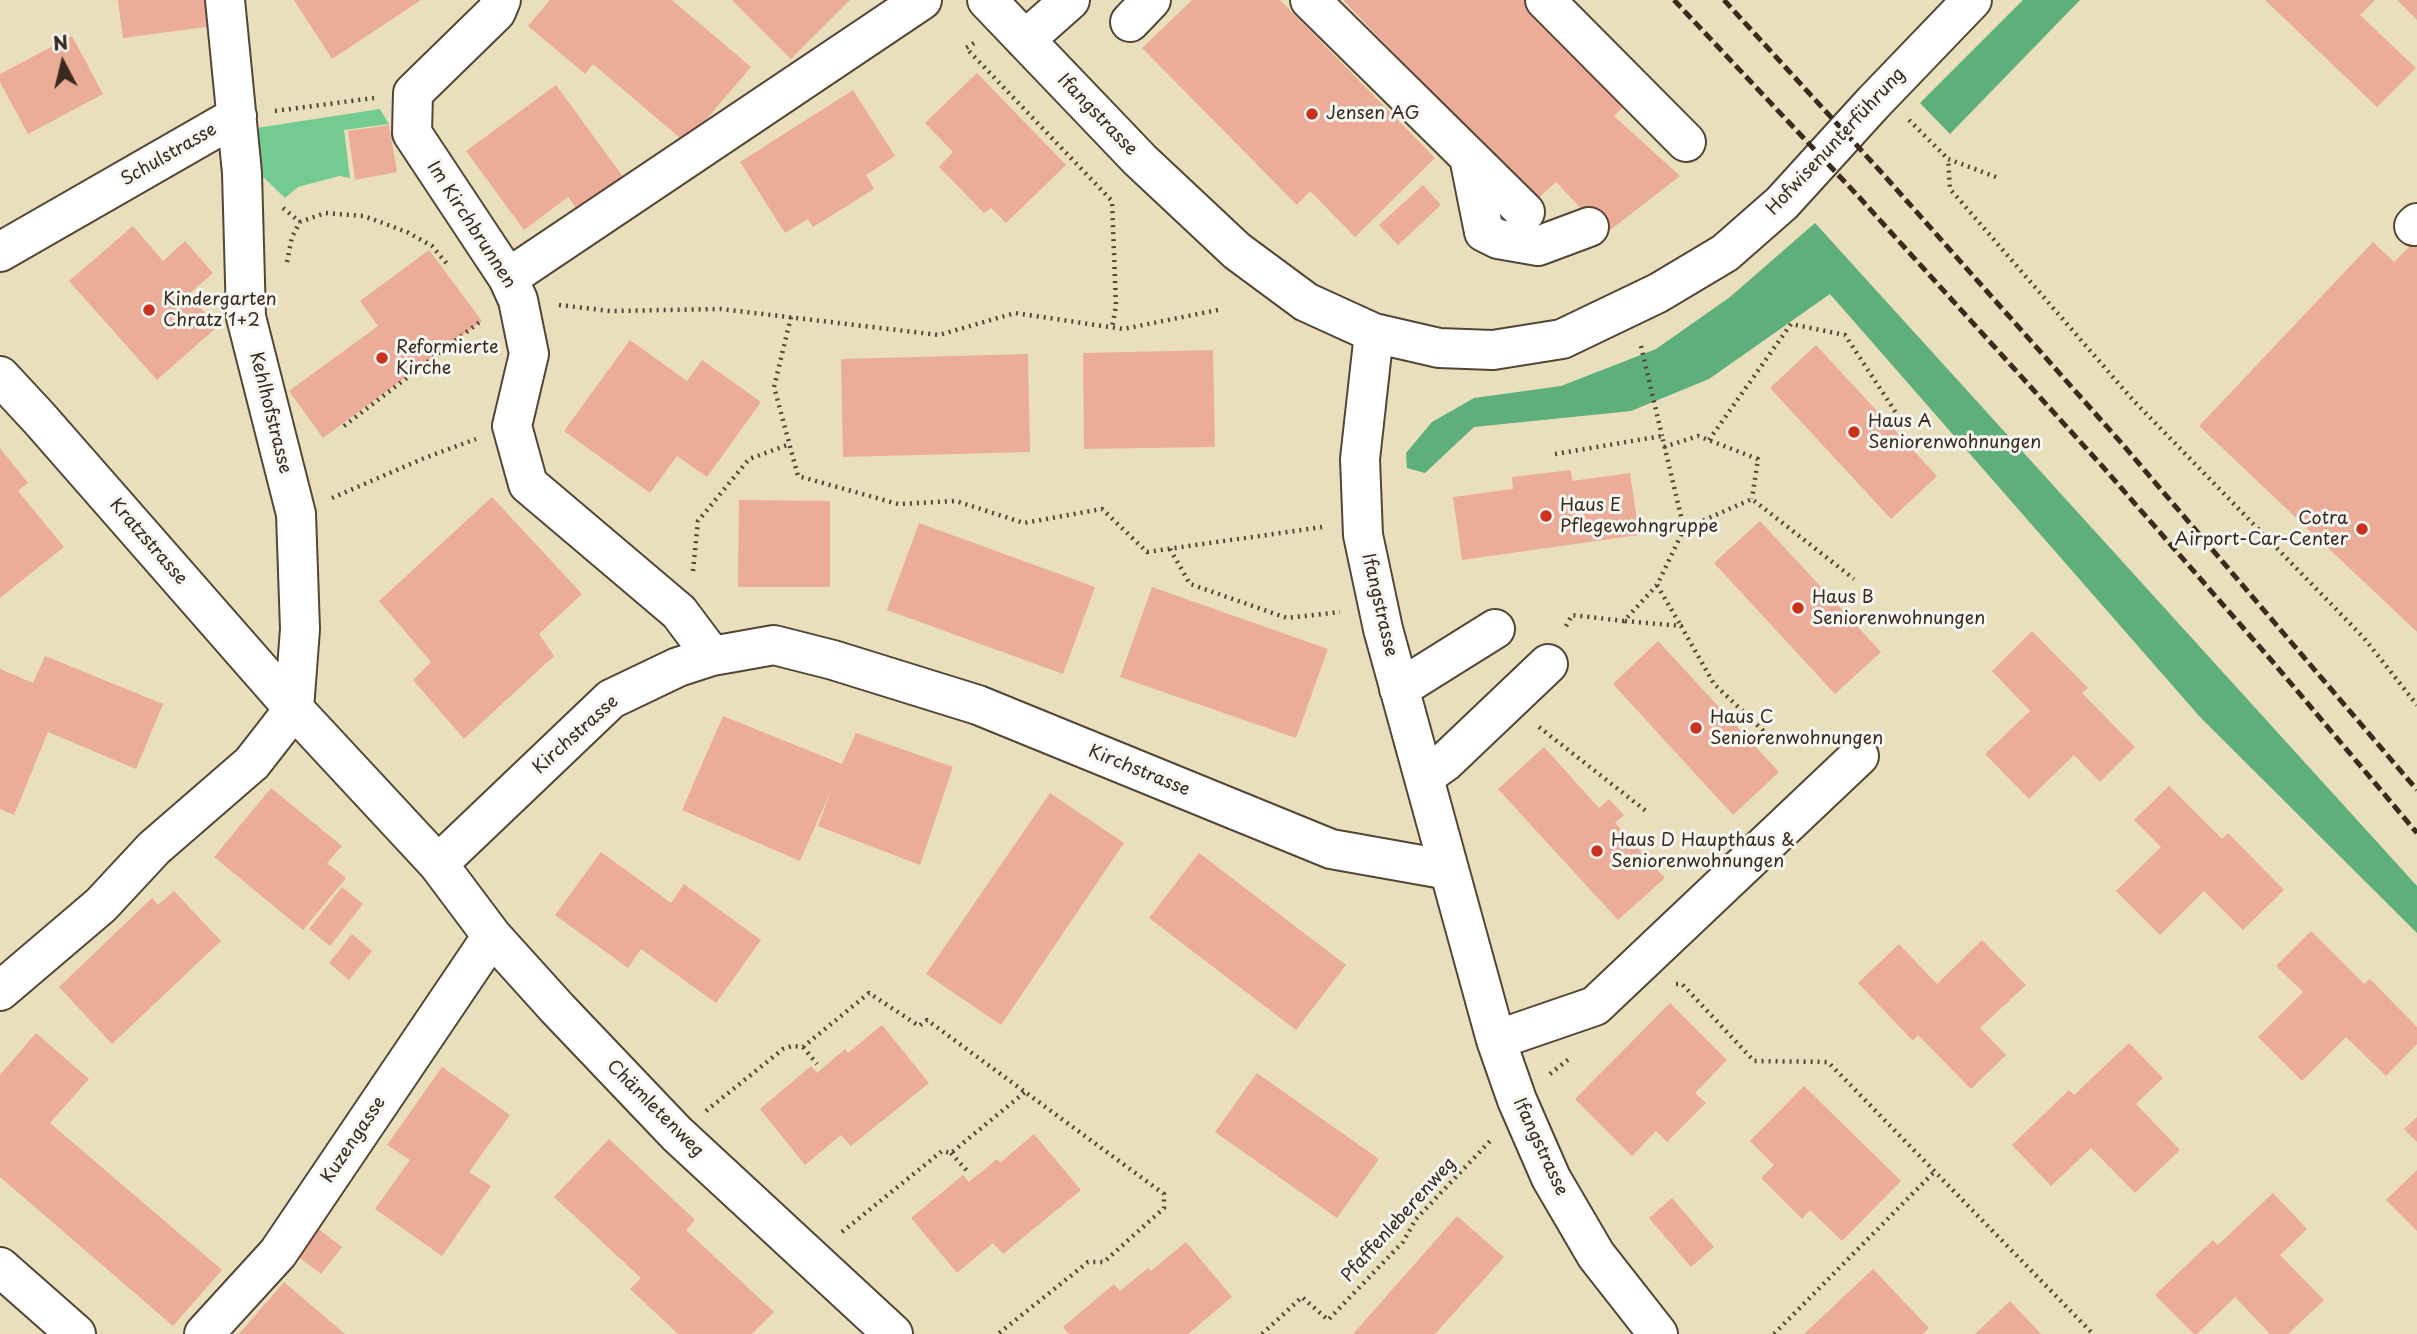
<!DOCTYPE html>
<html>
<head>
<meta charset="utf-8">
<style>
	body { margin:0 }
	#map { position:relative; width:2417px; height:1334px; overflow:hidden; background:#e9dfbc; font-family:"Playpen Sans",sans-serif }
	canvas { display:block }
	.north { position:absolute; left:28px; top:28px; width:70px; height:70px; -webkit-text-stroke:5px #f6f6f2; paint-order:stroke; rotate:353deg; font-size:19px; font-weight:700; line-height:28px; text-align:center; color:#3b2a1e }
	.north::after { content:''; display:block; margin:auto; width:24px; height:32px; background:#3b2a1e; clip-path:polygon(50% 0,100% 100%,50% 72%,0 100%) }
</style>
</head>
<body>
<div id="map">
<canvas width="2417" height="1334"></canvas>
<div class="north">N</div>
</div>
<script>
const c = document.querySelector('canvas').getContext('2d');
c.lineJoin = 'round';
function fill(path, color) { c.fillStyle = color; c.fill(path, 'evenodd'); }
const toPath = rows => new Path2D(rows.map(r => 'M' + r).join(''));
function strokePath(path, color, width, dash) { c.strokeStyle = color; c.lineWidth = width; c.lineCap = dash ? 'butt' : 'round'; c.setLineDash(dash || []); c.stroke(path); }
function write(font, color, halo, rows, align = 'center') {
  c.font = font + ' "Playpen Sans",sans-serif'; c.lineWidth = 6; c.setLineDash([]); c.textBaseline = 'middle'; c.strokeStyle = halo; c.fillStyle = color; for (const [text, x, y, turn = 0] of rows) {
    c.save(); c.translate(x, y); c.rotate((+turn || 0) * Math.PI / 180); c.textAlign = isNaN(turn) ? turn : align; if (halo) c.strokeText(text, 0, 0); c.fillText(text, 0, 0); c.restore();
  }
}
fill(toPath([
	[380,109,389,124,344,130,350,178,339,176,298,187,285,198,252,166,250,129]
]), '#73cb91');
fill(toPath([
	[2023,0,2080,0,1950,134,1920,103],
	[1815,223,2417,886,2417,933,2200,717,1830,294,1709,379,1631,411,1474,427,1425,473,1407,468,1406,453,1432,422,1474,398,1561,386,1656,349,1730,297]
]), '#5eaf7b');
fill(toPath([
	[118,0,209,0,213,26,123,38],
	[294,0,421,0,332,59],
	[550,0,672,0,751,67,686,143,593,64,585,74,528,26],
	[732,0,850,0,791,59],
	[1192,0,1280,0,1435,158,1355,237,1310,191,1297,205,1142,48],
	[1343,0,1525,0,1625,105,1614,116,1680,176,1605,234,1556,182,1535,201],
	[2265,0,2375,0,2360,15,2416,68,2377,107],
	[2397,0,2417,0,2417,20],
	[72,36,103,94,28,134,0,82,0,74],
	[977,73,1066,165,1006,223,991,208,984,213,939,167,953,152,925,123],
	[556,85,624,178,579,212,568,197,524,230,466,151],
	[853,90,895,156,866,175,874,189,813,227,808,219,785,233,740,162],
	[389,125,397,172,355,180,348,131],
	[1423,185,1441,205,1398,245,1379,225],
	[133,226,163,261,185,241,213,273,189,294,217,327,157,380,69,281],
	[2417,239,2417,632,2199,426,2373,242,2394,262],
	[429,250,482,321,323,438,289,391,378,326,360,301],
	[630,340,687,381,702,360,761,402,707,477,677,456,650,493,564,431],
	[1816,345,1937,476,1891,519,1770,388],
	[1213,350,1215,447,1084,449,1083,353],
	[1028,354,1030,452,843,457,841,359],
	[0,448,28,483,18,491,64,547,0,598],
	[1571,470,1572,481,1630,473,1639,535,1462,560,1453,497,1513,489,1512,477],
	[492,497,582,594,539,634,554,656,464,739,413,680,431,662,379,601],
	[739,500,830,501,830,587,738,587],
	[1760,521,1881,652,1835,694,1714,563],
	[919,523,1095,587,1063,674,887,610],
	[1152,587,1328,649,1296,738,1120,677],
	[2032,631,2088,688,2082,693,2135,747,2100,782,2074,755,2029,799,1985,754,2030,711,1992,671],
	[1658,641,1779,772,1733,815,1613,684],
	[45,656,163,704,136,769,48,732,14,815,0,809,0,669,33,683],
	[723,716,842,764,856,733,953,767,920,865,818,826,832,788,800,861,682,810],
	[1544,747,1599,808,1609,799,1624,815,1615,823,1665,878,1618,920,1498,789],
	[2169,786,2222,839,2228,833,2284,890,2243,930,2204,891,2160,935,2116,891,2161,847,2134,820],
	[271,788,342,846,327,863,346,878,303,930,214,857],
	[1050,793,1124,843,1001,1025,926,974],
	[601,852,671,903,684,884,761,940,716,1003,641,949,628,968,555,915],
	[1199,853,1346,965,1296,1030,1149,918],
	[342,887,363,904,330,946,309,929],
	[174,891,221,941,112,1044,59,987,152,898,158,905],
	[2311,931,2364,984,2370,979,2417,1027,2417,1044,2386,1076,2346,1037,2302,1081,2258,1037,2303,992,2276,966],
	[352,934,372,951,349,980,329,963],
	[1982,940,2026,985,1980,1028,2006,1055,1971,1089,1918,1035,1913,1041,1858,983,1899,944,1937,984],
	[1670,1003,1727,1060,1695,1093,1706,1103,1667,1142,1656,1131,1632,1156,1575,1099],
	[882,1025,929,1083,851,1146,841,1135,805,1165,760,1109,811,1066,817,1073,845,1049,848,1053],
	[36,1033,89,1079,50,1123,222,1270,173,1326,0,1177,0,1075],
	[2129,1043,2163,1078,2136,1104,2180,1150,2135,1193,2091,1148,2051,1186,2012,1145,2069,1090,2074,1095],
	[442,1067,510,1115,469,1172,491,1186,442,1256,375,1209,410,1160,387,1145],
	[1257,1073,1379,1159,1337,1218,1215,1132],
	[1804,1086,1901,1181,1842,1241,1810,1210,1802,1219,1761,1178,1774,1165,1750,1141],
	[2417,1117,2417,1142,2404,1129],
	[1034,1134,1081,1190,1003,1254,993,1243,957,1273,911,1218,963,1175,969,1182,997,1159,1000,1163],
	[609,1139,695,1220,686,1230,774,1312,752,1334,678,1334,630,1289,641,1278,554,1197],
	[2417,1170,2417,1231,2386,1200],
	[2273,1193,2307,1229,2280,1255,2324,1300,2288,1334,2270,1334,2235,1297,2197,1334,2194,1334,2155,1295,2213,1240,2218,1245],
	[1672,1198,1714,1247,1691,1267,1649,1218],
	[1457,1216,1504,1257,1435,1334,1353,1334],
	[312,1224,342,1247,321,1274,291,1251],
	[1186,1242,1232,1297,1188,1334,1069,1334,1063,1327,1114,1284,1120,1291,1148,1268,1151,1271],
	[1873,1269,1929,1328,1923,1334,1804,1334],
	[284,1282,345,1334,239,1334],
	[2010,1301,2041,1334,1975,1334]
]), '#ebad98');
const minor = toPath([
	[225,0,242,173,246,317,296,514,300,629,294,709],
	[501,0,496,12,413,93,412,133,508,278,518,300,529,354,512,426,528,484,679,612,712,656],
	[987,0,1140,160,1237,251,1306,302,1374,333,1439,348,1493,350,1562,339,1658,293,1725,253,1782,203,1873,103,1972,0],
	[1310,0,1525,212],
	[1545,0,1686,142],
	[1130,22,1151,0],
	[1025,40,1070,0],
	[1469,157,1484,232,1498,239,1538,246,1589,227],
	[2414,226,2417,223],
	[0,252,237,116],
	[508,278,922,0],
	[1374,333,1360,459,1363,535,1383,629,1496,1040,1517,1100,1551,1178,1596,1255,1658,1334],
	[0,376,39,418,294,709,438,864,492,936,557,1008,677,1134,893,1334],
	[1399,689,1495,629],
	[1424,777,1445,762,1548,664],
	[438,864,611,699,678,667,712,656,774,645,833,660,978,705,1331,849,1449,870],
	[0,991,101,905,154,848,252,763,294,709],
	[1496,1040,1595,1006,1859,756],
	[0,1267,76,1334],
	[204,1334,278,1253,492,936]
]);
strokePath(minor, '#554536', 42);
strokePath(toPath([
	[974,43,966,48,1112,201,1116,306,1112,328],
	[275,111,374,98],
	[1909,120,1948,159],
	[1996,177,1948,159,1950,189,2132,399,2364,638,2417,705],
	[283,208,300,222],
	[287,262,292,237,300,222,325,213,364,216,407,232,432,246,448,265],
	[559,305,610,311,721,309,939,335,1015,313,1123,329,1218,310],
	[791,317,774,387,798,476,898,504,956,501,1024,523,1102,509,1147,552,1322,527],
	[1641,346,1662,436],
	[344,426,481,321],
	[1709,440,1791,324,1845,335,1904,425],
	[1664,447,1698,436,1758,459,1752,499],
	[1555,454,1662,436,1684,529,1657,585,1624,621,1572,615,1565,628],
	[332,498,422,459,476,439],
	[1684,529,1752,499,1854,579],
	[1170,549,1190,584,1287,618,1340,612],
	[693,571,698,521,749,459,790,444],
	[1657,585,1681,626],
	[1625,621,1681,626,1714,684,1773,740],
	[1539,727,1646,811],
	[1676,984,1682,984,1754,1061,1828,1062,2093,1334],
	[803,1047,817,1064],
	[1550,1074,1570,1058],
	[706,1111,783,1049,792,1046,803,1047,869,993,919,1026,927,1020,1164,1194,1164,1208,1104,1262,1088,1262,998,1334],
	[951,1153,969,1173],
	[842,1232,942,1151,951,1153,1025,1092],
	[1262,1334,1302,1297,1328,1320,1403,1242,1416,1219,1491,1140],
	[1774,1334,1935,1171]
]), '#554536', 4.5, [2, 5]);
strokePath(minor, '#fff', 38);
strokePath(toPath([
	[1674,0,1859,197,2103,467,2272,661,2417,833],
	[1724,0,1882,173,2124,446,2417,790]
]), '#3b2a1e', 5, [10, 5]);
for (const [x, y, r, color] of [
	[1312,114,7,"#c8321e"],
	[149,310,7,"#c8321e"],
	[382,358,7,"#c8321e"],
	[1854,432,7,"#c8321e"],
	[1546,516,7,"#c8321e"],
	[2362,529,7,"#c8321e"],
	[1798,608,7,"#c8321e"],
	[1696,728,7,"#c8321e"],
	[1597,851,7,"#c8321e"]
]) { const dot = new Path2D(); dot.arc(x, y, r, 0, 2 * Math.PI); c.fillStyle = color; c.fill(dot); strokePath(dot, '#f6f6f2', 2.5); }
write('18px', '#3b2a1e', '#f6f6f2', [
	["Jensen AG",1326,114],
	["Kindergarten",163,300],
	["Chratz 1+2",163,321],
	["Reformierte",396,348],
	["Kirche",396,369],
	["Haus A",1868,422],
	["Seniorenwohnungen",1868,443],
	["Haus E",1560,506],
	["Pflegewohngruppe",1560,527],
	["Cotra",2348,519,"right"],
	["Airport-Car-Center",2348,540,"right"],
	["Haus B",1812,598],
	["Seniorenwohnungen",1812,619],
	["Haus C",1710,718],
	["Seniorenwohnungen",1710,739],
	["Haus D Haupthaus &",1611,841],
	["Seniorenwohnungen",1611,862]
], 'left');
write('18px', '#3b2a1e', '#f6f6f2', [
	["Ifangstrasse",1097,115,46],
	["Hofwisenunterführung",1836,142,-47],
	["Schulstrasse",169,155,-30],
	["Im Kirchbrunnen",471,225,57],
	["Kehlhofstrasse",270,413,76],
	["Kratzstrasse",148,542,49],
	["Ifangstrasse",1379,605,77],
	["Kirchstrasse",576,735,-42],
	["Kirchstrasse",1139,771,22],
	["Chämletenweg",655,1109,45],
	["Kuzengasse",354,1140,-56],
	["Ifangstrasse",1540,1147,65],
	["Pfaffenleberenweg",1399,1220,-48]
]);
</script>
</body>
</html>
